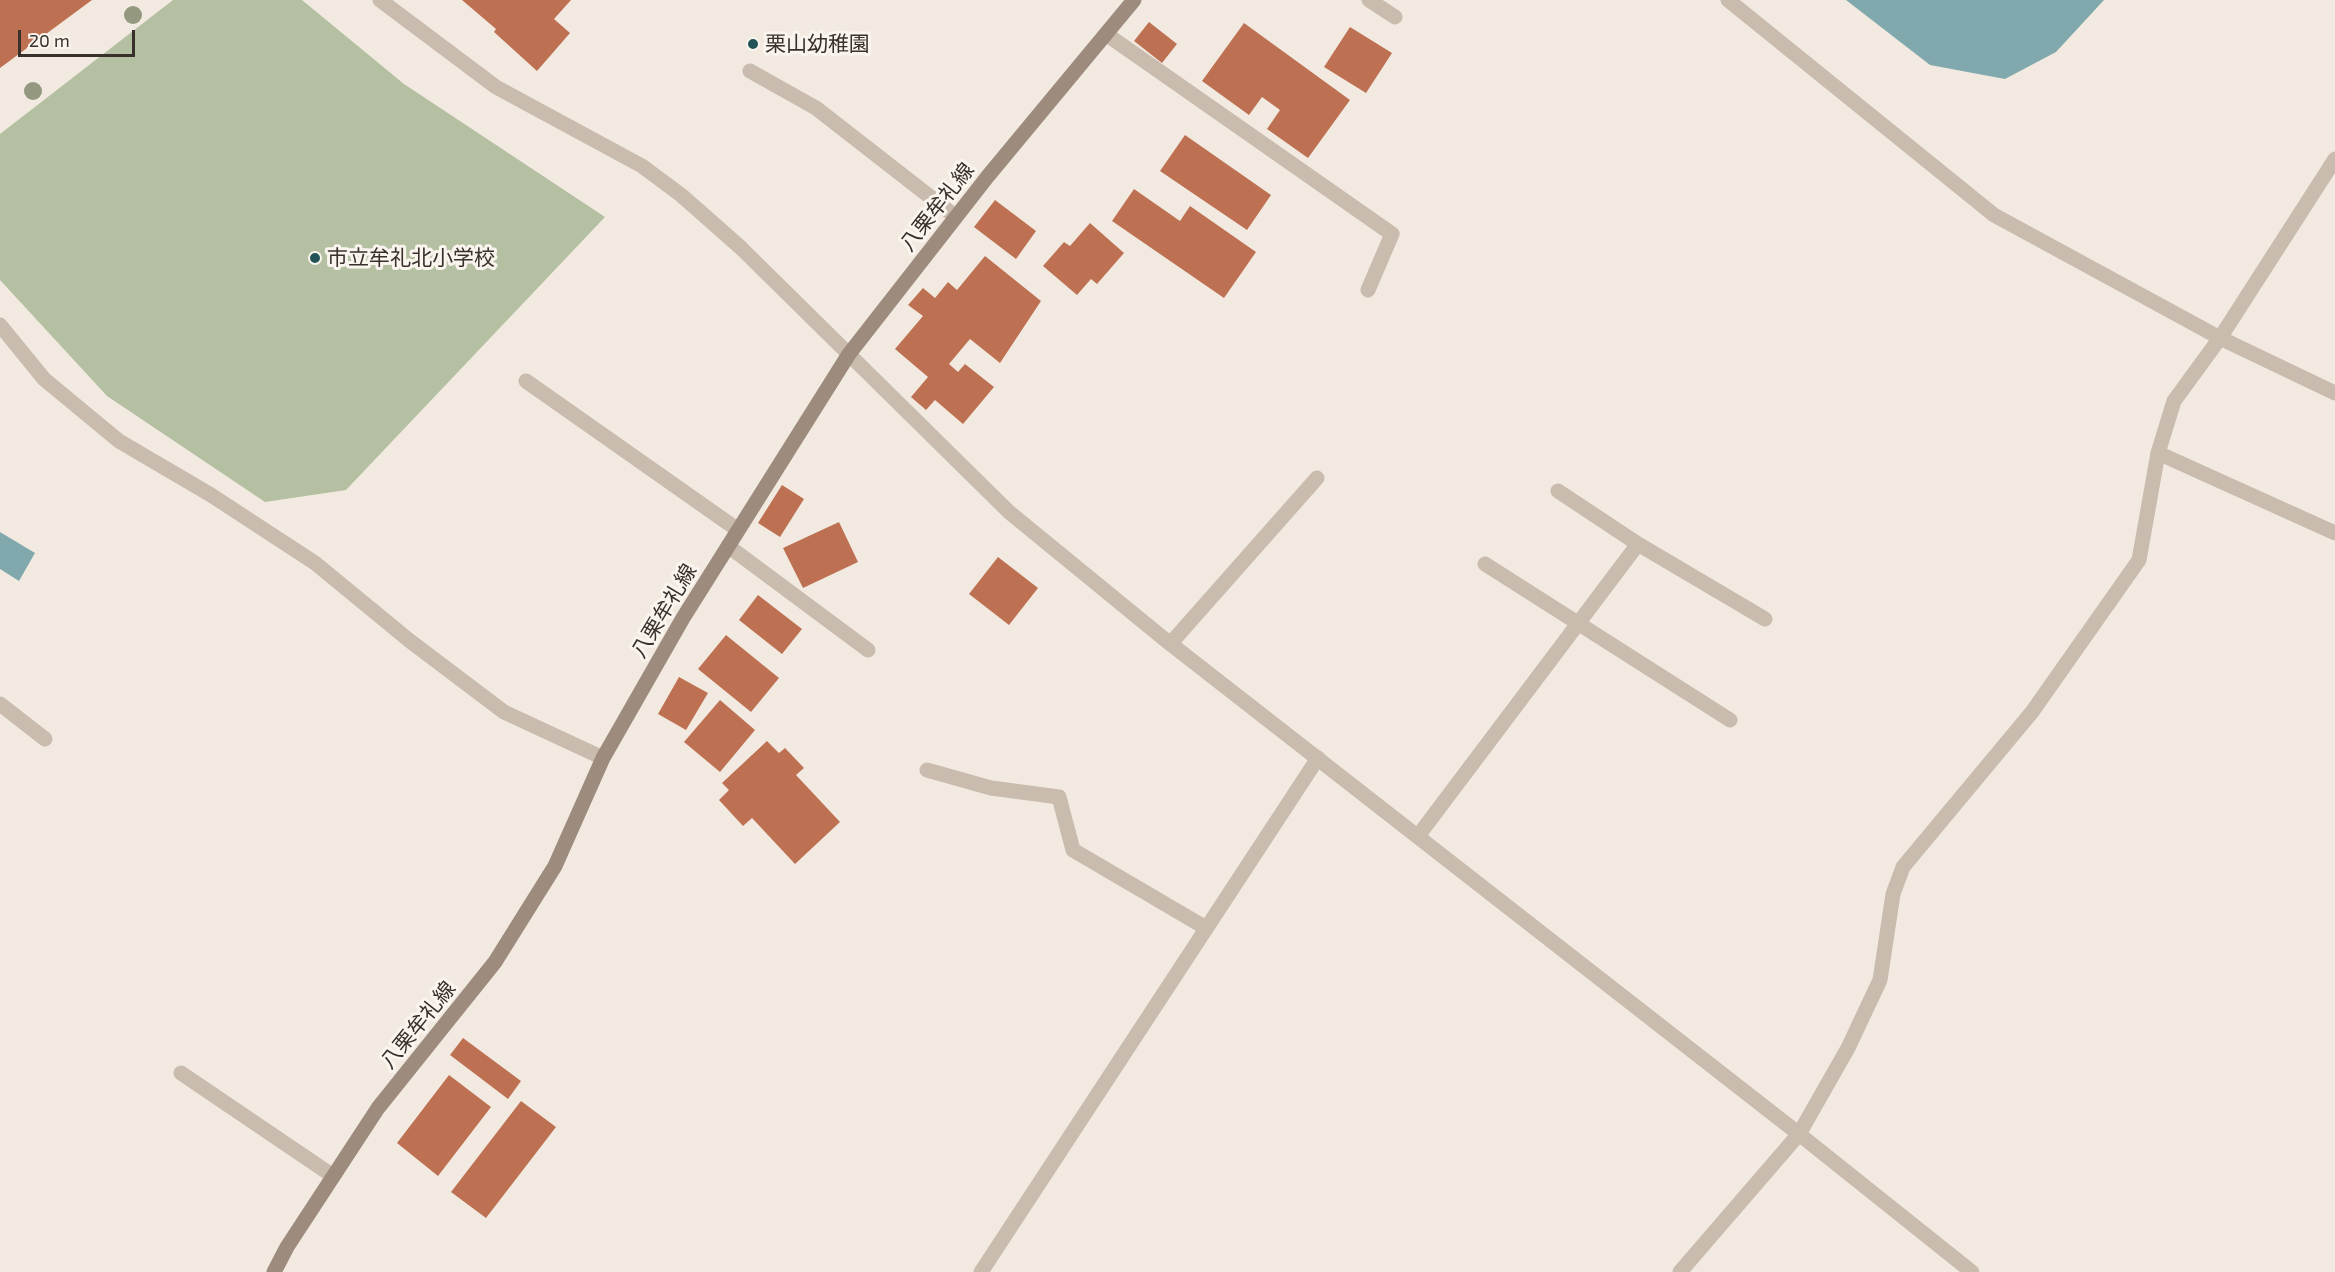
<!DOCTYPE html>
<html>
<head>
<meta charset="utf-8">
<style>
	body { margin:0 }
	#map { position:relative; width:2335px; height:1272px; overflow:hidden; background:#f2eae0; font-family:"Exo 2",sans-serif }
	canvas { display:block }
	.scale { position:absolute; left:18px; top:30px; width:117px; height:27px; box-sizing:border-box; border:3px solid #38302b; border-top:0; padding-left:8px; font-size:18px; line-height:21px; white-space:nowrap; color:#38302b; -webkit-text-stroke:4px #f9f4ed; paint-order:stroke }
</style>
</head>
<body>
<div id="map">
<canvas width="2335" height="1272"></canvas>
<div class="scale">20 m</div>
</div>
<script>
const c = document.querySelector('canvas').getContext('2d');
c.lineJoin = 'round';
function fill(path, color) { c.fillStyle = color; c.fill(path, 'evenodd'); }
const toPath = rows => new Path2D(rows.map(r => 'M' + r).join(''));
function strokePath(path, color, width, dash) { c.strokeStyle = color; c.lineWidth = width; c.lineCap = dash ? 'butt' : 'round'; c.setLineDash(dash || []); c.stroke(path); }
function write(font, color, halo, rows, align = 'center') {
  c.font = font + ' "Exo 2","Noto Sans JP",sans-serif'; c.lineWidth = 6; c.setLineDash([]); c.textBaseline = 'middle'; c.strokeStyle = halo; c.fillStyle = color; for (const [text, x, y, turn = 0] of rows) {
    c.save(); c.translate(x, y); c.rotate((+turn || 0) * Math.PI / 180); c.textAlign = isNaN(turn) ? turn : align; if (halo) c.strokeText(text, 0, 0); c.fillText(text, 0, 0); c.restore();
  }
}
fill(toPath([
	[173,0,302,0,404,84,605,217,346,490,265,502,107,396,0,280,0,134]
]), '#b4c0a1');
fill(toPath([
	[1846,0,2104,0,2056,52,2005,79,1930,65],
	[0,532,35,553,19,581,0,569]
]), '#81a9ad');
fill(toPath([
	[0,0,92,0,0,68],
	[462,0,571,0,554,19,570,33,537,71,494,32,496,29],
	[1149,22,1177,44,1162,63,1134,41],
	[1244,23,1350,100,1308,158,1267,129,1280,110,1262,97,1249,115,1202,81],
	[1350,27,1392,53,1366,93,1324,67],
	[1185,135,1271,195,1247,230,1160,171],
	[1134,189,1180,221,1190,206,1256,252,1224,298,1112,221],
	[995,200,1036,231,1016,259,974,227],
	[1090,223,1124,253,1097,284,1091,279,1077,295,1043,266,1064,242,1070,246],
	[985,256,1041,301,1000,363,970,339,949,364,958,372,965,364,994,387,963,424,935,400,926,410,911,397,928,377,895,349,923,316,908,305,923,288,935,298,948,282,957,290],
	[782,485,804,499,780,537,758,523],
	[839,522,858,562,803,588,783,548],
	[998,557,1038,588,1009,625,969,594],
	[758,595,802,629,782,654,739,620],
	[726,635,779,678,751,712,698,669],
	[679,677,708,693,686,730,658,714],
	[720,700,755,730,720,772,684,742],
	[767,741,779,753,785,748,804,768,796,775,840,822,795,864,752,818,743,826,719,800,729,790,722,783],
	[463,1038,521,1081,508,1099,450,1055],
	[449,1075,491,1107,438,1176,397,1143],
	[521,1101,556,1127,486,1218,451,1192]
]), '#be7152');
strokePath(toPath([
	[728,546,868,650]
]), '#c9bbad', 15);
strokePath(toPath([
	[380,0,496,87,642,166,681,195,740,247],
	[1369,0,1395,17],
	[1728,0,1994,215,2220,338,2335,393],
	[1106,34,1392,234,1368,290],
	[750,71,816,108,956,217],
	[0,325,44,379,119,441,211,495,315,563,410,641,504,712,603,758],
	[526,381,738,530],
	[2158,453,2335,533],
	[1558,491,1638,544,1765,619],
	[1485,564,1730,720],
	[1171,643,1317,478],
	[0,704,45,739],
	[927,770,991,788,1059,797,1073,850,1206,928],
	[1418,836,1638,544],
	[181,1073,333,1176],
	[1799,1134,1972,1272],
	[981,1272,1318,758],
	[1680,1272,1799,1134,1848,1048,1880,980,1893,894,1903,867,2032,712,2139,560,2158,453,2174,401,2220,338,2335,159]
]), '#c9bbad', 15);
strokePath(toPath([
	[740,247,1009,512,1163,638,1799,1134]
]), '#c9bbad', 15);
strokePath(toPath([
	[274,1272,287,1247,378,1108,495,962,555,866,603,758,683,618,849,354,988,176,1134,0]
]), '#9d8b7e', 15);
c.fillStyle = '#93987f';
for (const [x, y] of [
	[133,15],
	[33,91]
]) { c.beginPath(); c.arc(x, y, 9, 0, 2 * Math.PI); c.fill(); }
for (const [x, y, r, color] of [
	[753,44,6,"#235257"],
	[315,258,6,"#235257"]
]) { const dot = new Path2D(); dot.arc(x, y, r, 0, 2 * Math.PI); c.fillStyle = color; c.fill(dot); strokePath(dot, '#f9f4ed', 2); }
write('21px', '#38302b', '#f9f4ed', [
	["栗山幼稚園",765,44],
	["市立牟礼北小学校",327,258]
], 'left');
write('21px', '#38302b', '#f9f4ed', [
	["八栗牟礼線",937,207,-52],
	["八栗牟礼線",664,611,-59],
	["八栗牟礼線",418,1025,-51]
]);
</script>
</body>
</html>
